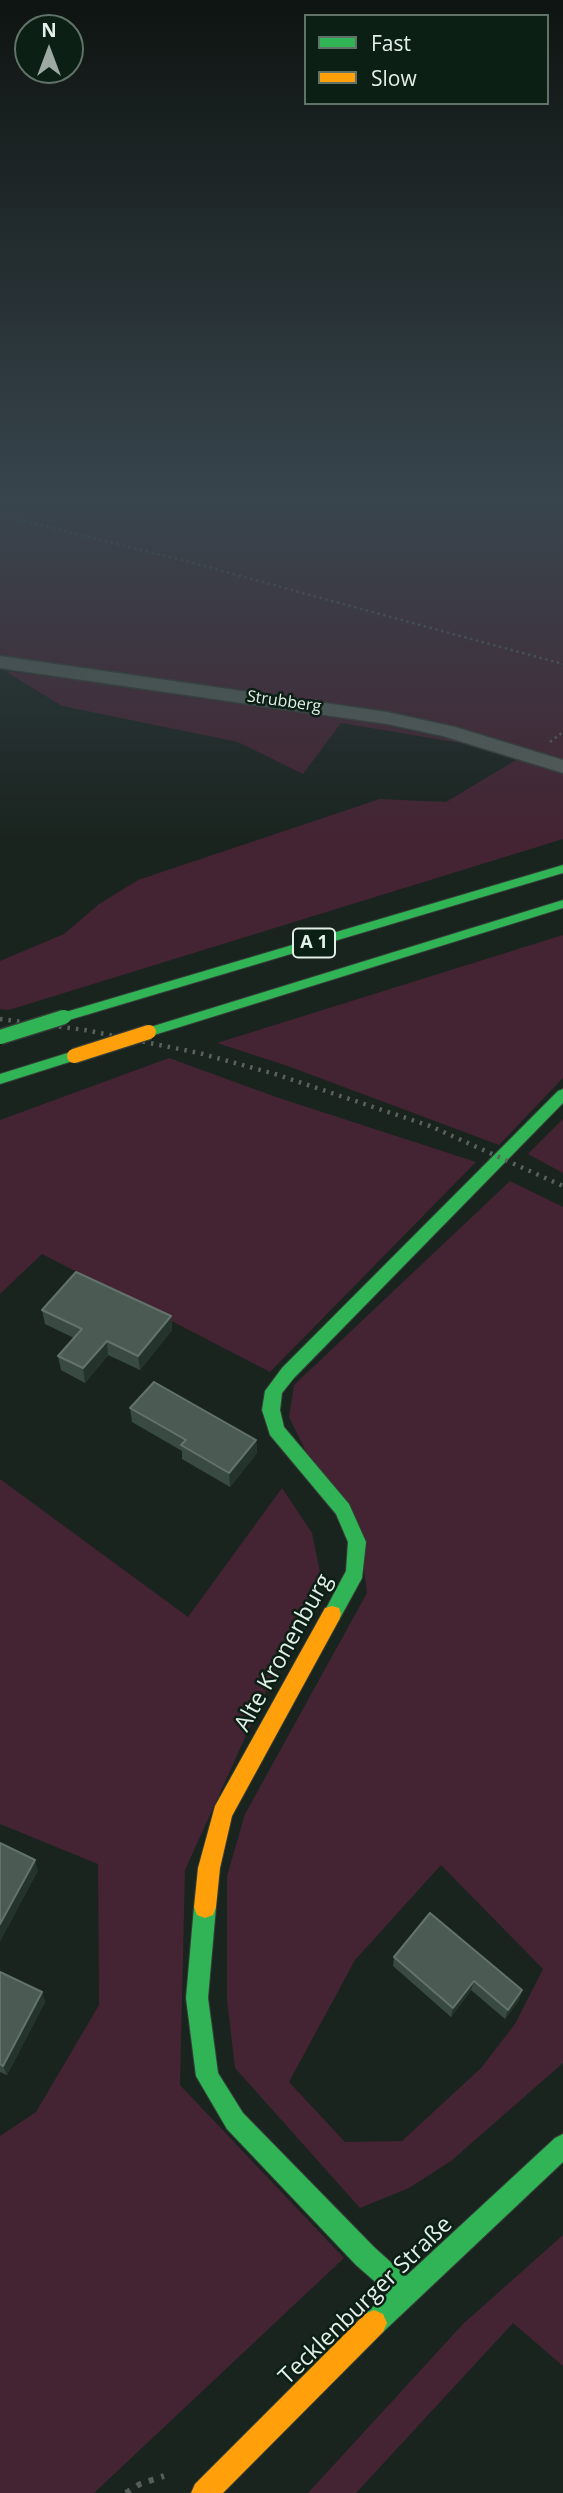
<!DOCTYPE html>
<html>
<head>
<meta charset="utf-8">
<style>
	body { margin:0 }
	#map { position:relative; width:563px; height:2493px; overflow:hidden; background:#1a241f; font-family:"Open Sans",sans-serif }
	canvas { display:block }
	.legend { position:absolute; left:304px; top:14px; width:245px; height:91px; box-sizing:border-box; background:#0b1f15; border:2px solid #617369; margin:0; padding:9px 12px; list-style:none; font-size:21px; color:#e3f0e8 }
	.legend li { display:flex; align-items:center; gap:14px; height:35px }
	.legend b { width:35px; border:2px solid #617369 }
	.north { position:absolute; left:14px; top:14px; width:70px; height:70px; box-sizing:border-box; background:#0b1f15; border:2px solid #617369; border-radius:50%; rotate:0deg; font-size:19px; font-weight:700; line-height:28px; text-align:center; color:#e3f0e8 }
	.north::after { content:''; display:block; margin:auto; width:24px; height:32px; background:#9da9a2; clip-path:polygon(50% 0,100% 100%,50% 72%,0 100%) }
</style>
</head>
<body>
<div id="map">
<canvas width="563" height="2493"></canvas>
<ul class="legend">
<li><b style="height:9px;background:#30b455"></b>Fast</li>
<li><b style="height:9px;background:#ff9f0a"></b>Slow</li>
</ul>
<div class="north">N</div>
</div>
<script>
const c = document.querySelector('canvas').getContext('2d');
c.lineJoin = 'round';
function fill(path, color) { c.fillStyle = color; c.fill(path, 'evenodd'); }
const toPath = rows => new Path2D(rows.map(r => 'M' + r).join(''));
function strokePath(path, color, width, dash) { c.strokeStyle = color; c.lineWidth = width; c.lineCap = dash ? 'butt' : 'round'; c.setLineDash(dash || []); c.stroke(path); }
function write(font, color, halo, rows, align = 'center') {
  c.font = font + ' "Open Sans",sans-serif'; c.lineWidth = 5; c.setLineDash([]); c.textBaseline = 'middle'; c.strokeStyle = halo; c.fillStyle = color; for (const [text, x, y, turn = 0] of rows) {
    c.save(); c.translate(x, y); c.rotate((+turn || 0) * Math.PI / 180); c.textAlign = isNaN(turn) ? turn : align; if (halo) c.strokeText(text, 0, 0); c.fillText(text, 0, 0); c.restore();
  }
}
fill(toPath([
	[0,496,563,496,563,760,464,729,399,716,0,655],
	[5,671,136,686,280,707,371,722,482,746,563,774,563,839,9,1010,0,1009,0,961,64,934,99,904,138,880,380,799,446,802,516,760,478,746,341,723,303,774,238,742,62,706],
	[563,935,563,1078,499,1145,285,1065,217,1043],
	[169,1058,276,1097,476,1162,270,1372,42,1254,0,1294,0,1120],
	[563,1119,563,1173,528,1154],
	[510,1181,563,1207,563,2063,451,2161,409,2188,360,2208,235,2068,227,2000,227,1876,245,1814,367,1593,364,1569,289,1417,294,1385],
	[441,1865,543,1969,515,2024,481,2068,402,2141,345,2142,289,2082,355,1960],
	[0,1479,188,1617,282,1488,312,1533,320,1572,185,1870,180,2085,344,2258,94,2493,0,2493,0,2136,36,2112,99,2005,98,1864,0,1824],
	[563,2235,563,2366,513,2323,356,2493,308,2493,463,2324]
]), '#442332');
const street = toPath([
	[0,656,387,712,455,727,563,760,563,773,443,736,387,724,0,668,0,656]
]);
const fast = toPath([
	[563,865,563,873,69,1020,64,1021,57,1017,59,1014,563,865],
	[563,900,563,908,154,1035,149,1037,142,1032,144,1029,563,900],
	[74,1051,81,1056,79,1059,0,1084,0,1074,74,1051],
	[563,1089,563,1103,294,1378,282,1393,280,1410,284,1427,349,1504,366,1542,362,1578,339,1620,332,1622,325,1620,323,1614,346,1571,348,1542,336,1514,270,1435,262,1410,265,1391,282,1368,558,1091,563,1089],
	[205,1896,213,1899,216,1907,208,1998,218,2073,243,2113,374,2247,406,2276,555,2138,563,2134,563,2162,383,2332,374,2336,365,2332,361,2323,365,2314,388,2293,356,2265,227,2129,196,2076,186,1998,194,1907,197,1899,205,1896]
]);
const slow = toPath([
	[332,1606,339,1608,341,1614,339,1620,232,1816,220,1868,216,1907,213,1915,205,1918,197,1915,194,1907,198,1868,215,1806,325,1608,332,1606],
	[374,2310,383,2314,387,2323,383,2332,223,2493,191,2493,195,2484,365,2314,374,2310]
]);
strokePath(street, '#353e39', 3);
strokePath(fast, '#353e39', 2);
strokePath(slow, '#353e39', 2);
strokePath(toPath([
	[0,515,182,560,563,664],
	[550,742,563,732]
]), '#565e5a', 2.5, [2.5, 3.5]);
strokePath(toPath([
	[126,2493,140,2484,164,2476]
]), '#565e5a', 6, [5, 8]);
fill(street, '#545d58');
fill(fast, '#30b455');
fill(slow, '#ff9f0a');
strokePath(toPath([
	[0,1019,85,1030,199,1053,275,1074,430,1126,563,1186]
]), '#5a625e', 4.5, [2.5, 6]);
const fastBridge = toPath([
	[0,1037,64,1017]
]);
const slowBridge = toPath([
	[74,1056,149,1032]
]);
strokePath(fastBridge, '#353e39', 17, []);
strokePath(slowBridge, '#353e39', 17, []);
strokePath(fastBridge, '#30b455', 14);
strokePath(slowBridge, '#ff9f0a', 14);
fill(toPath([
	[42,1310,171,1316,172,1330,140,1370,108,1355,85,1383,61,1370,58,1356,74,1338,45,1324],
	[130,1408,256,1440,257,1453,230,1487,182,1459,182,1451,132,1422],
	[394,1957,522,1990,519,2000,505,2019,471,1990,451,2017,393,1966],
	[0,1972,42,1992,45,2002,7,2075,0,2072]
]), '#394a42');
fill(toPath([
	[171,1316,172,1330,140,1370,138,1356],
	[107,1341,108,1355,85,1383,83,1368],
	[256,1440,257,1453,230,1487,229,1473],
	[35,1860,38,1871,0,1942,0,1924],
	[474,1981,471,1990,451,2017,453,2008],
	[522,1990,519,2000,505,2019,508,2010],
	[42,1992,45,2002,7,2075,3,2066]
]), '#25332d');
const building = toPath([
	[76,1272,171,1316,138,1356,107,1341,83,1368,58,1356,82,1329,42,1310,76,1272],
	[154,1382,256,1440,229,1473,181,1445,186,1440,130,1408,154,1382],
	[0,1843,35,1860,0,1924,0,1843],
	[430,1913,522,1990,508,2010,474,1981,453,2008,394,1957,430,1913],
	[0,1972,42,1992,3,2066,0,2064,0,1972]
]);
fill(building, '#4b5b54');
strokePath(building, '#63736b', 2);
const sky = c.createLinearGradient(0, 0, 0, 845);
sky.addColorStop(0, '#0e1411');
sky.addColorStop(0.59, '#38454d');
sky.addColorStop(1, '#38454d00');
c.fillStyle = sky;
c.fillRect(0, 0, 563, 845);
write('16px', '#e3f0e8', '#0b1f15', [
	["Strubberg",284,702,8]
]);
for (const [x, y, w] of [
	[314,943,42]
]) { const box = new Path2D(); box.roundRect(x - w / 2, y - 14.5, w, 29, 5); c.fillStyle = '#0b1f15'; c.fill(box); strokePath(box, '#e3f0e8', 2); }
write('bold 18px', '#e3f0e8', null, [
	["A 1",314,943]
]);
write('23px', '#e3f0e8', '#0b1f15', [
	["Alte Kronenburg",284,1653,-61],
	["Tecklenburger Straße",366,2301,-44]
]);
</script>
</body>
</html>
